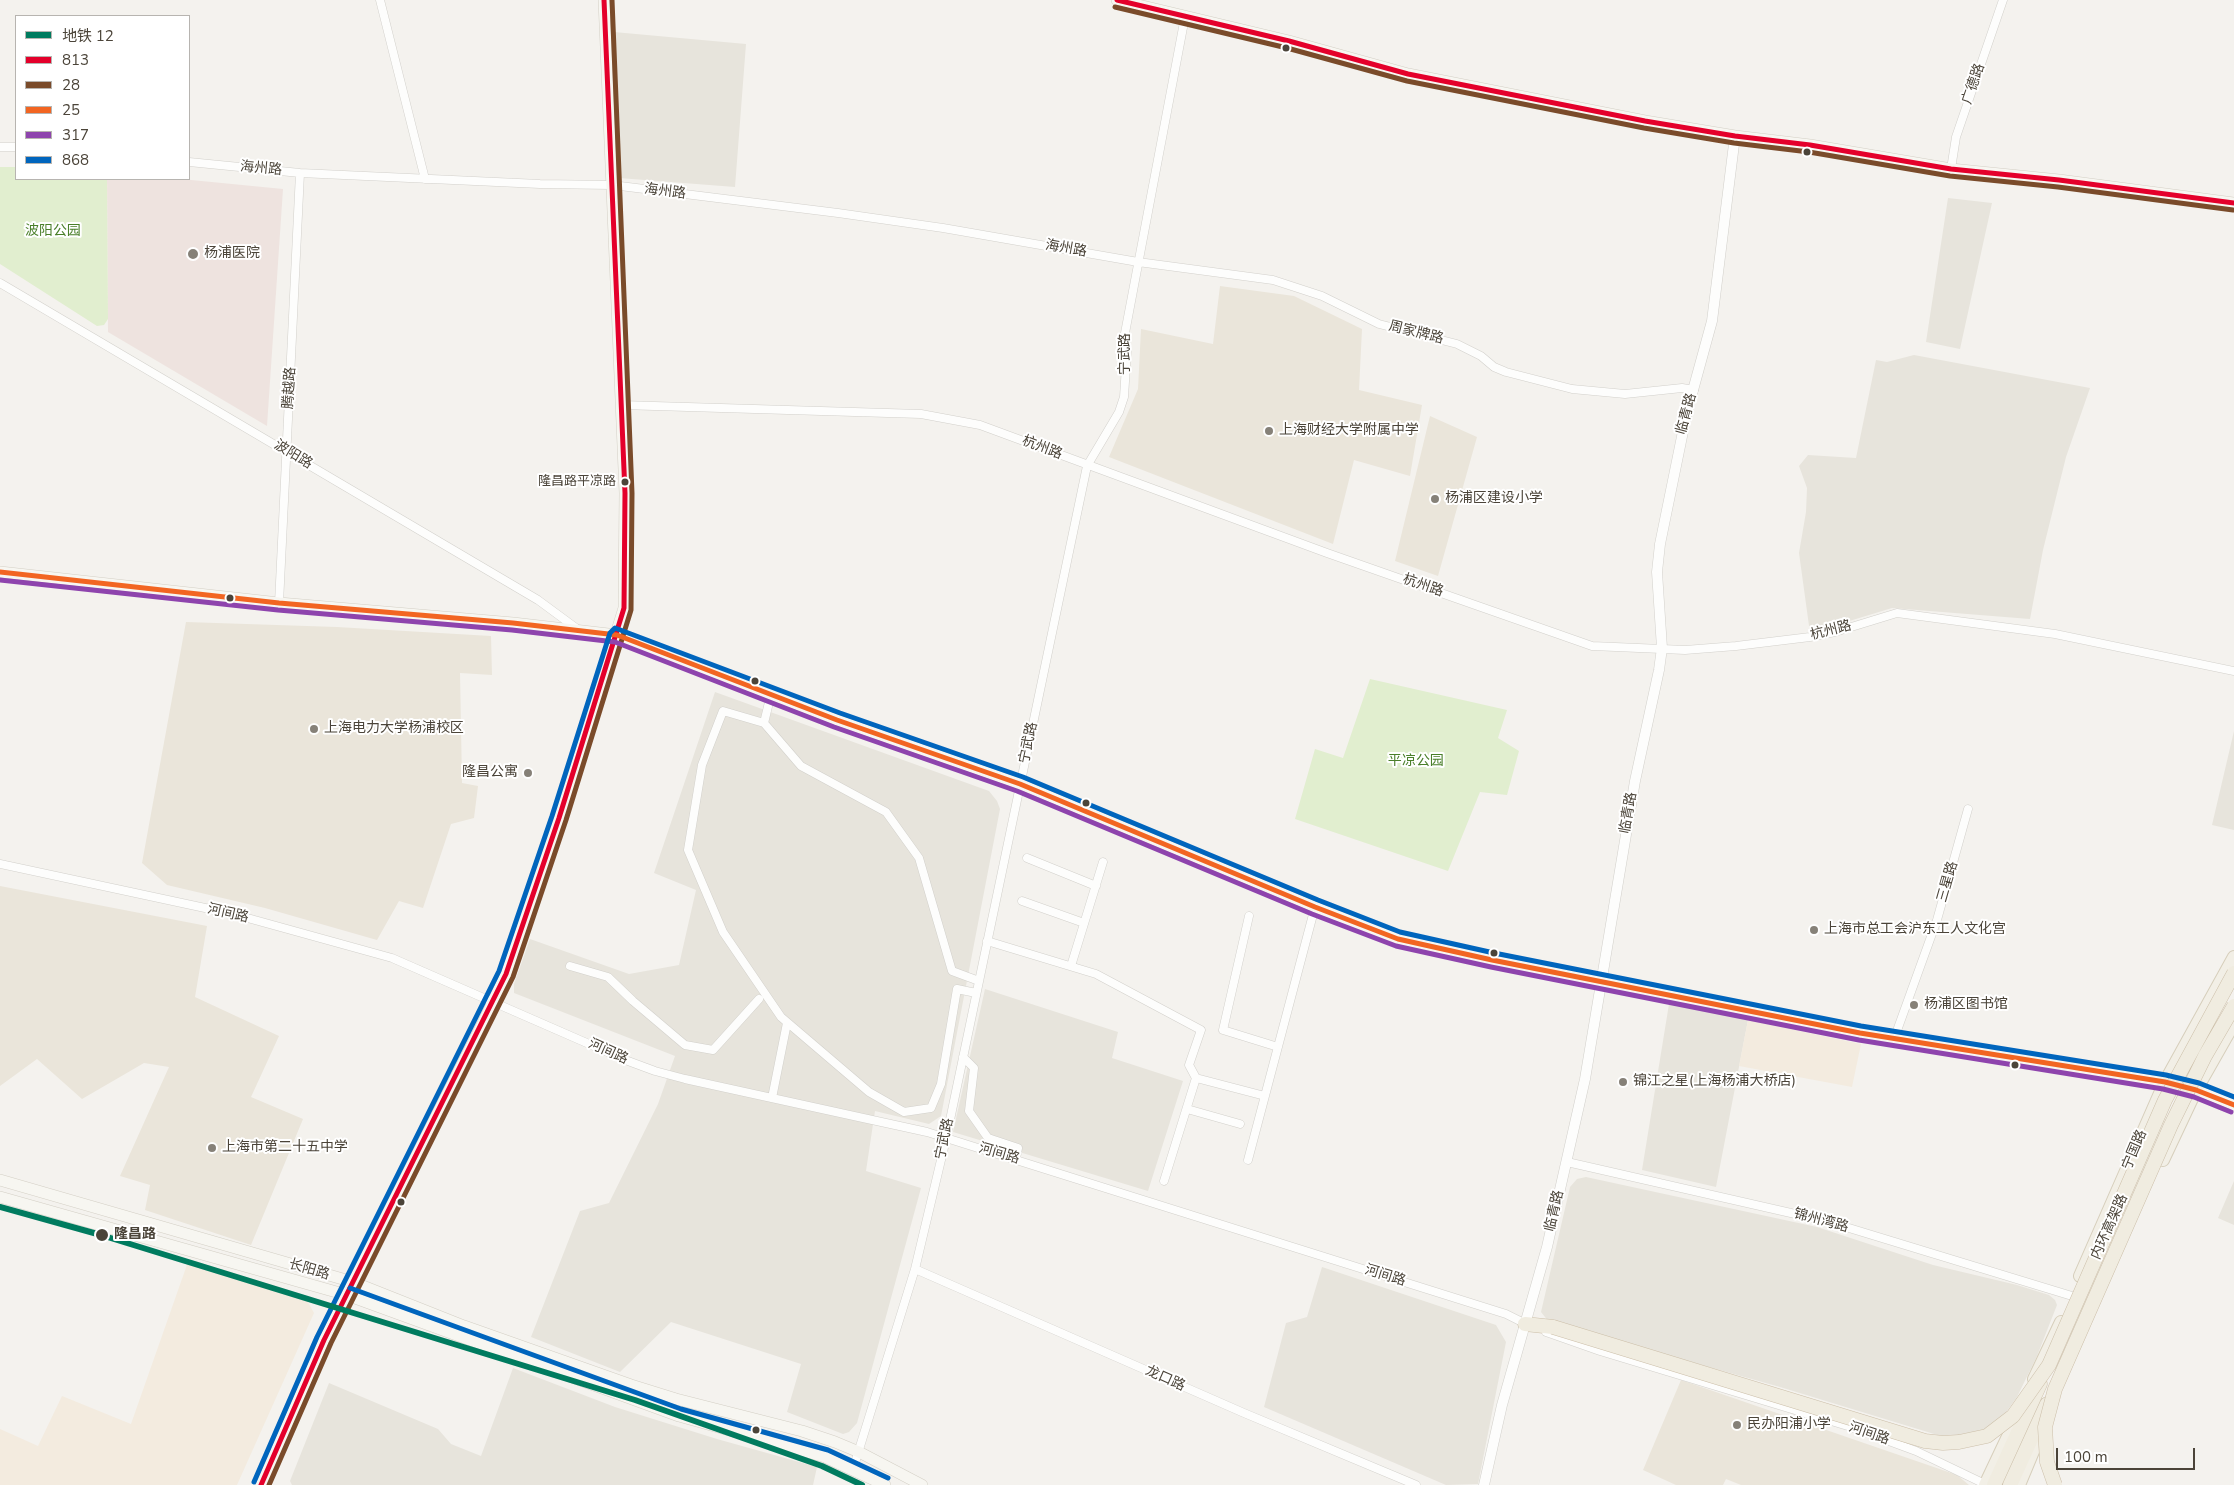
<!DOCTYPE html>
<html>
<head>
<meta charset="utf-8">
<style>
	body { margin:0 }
	#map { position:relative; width:2234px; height:1485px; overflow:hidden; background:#f4f2ee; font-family:"Nunito Sans","Noto Sans SC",sans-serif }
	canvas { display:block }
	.legend { position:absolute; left:15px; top:15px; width:175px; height:165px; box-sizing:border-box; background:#fff; border:1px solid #b7b4b0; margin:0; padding:6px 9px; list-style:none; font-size:15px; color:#4b4439 }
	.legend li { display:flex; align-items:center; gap:10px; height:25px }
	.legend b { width:25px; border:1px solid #b7b4b0 }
	.scale { position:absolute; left:2056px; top:1448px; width:139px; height:22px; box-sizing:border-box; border:2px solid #4b4439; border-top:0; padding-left:6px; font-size:15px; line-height:18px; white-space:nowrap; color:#4b4439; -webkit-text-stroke:4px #fff; paint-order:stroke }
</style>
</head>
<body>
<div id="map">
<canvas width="2234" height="1485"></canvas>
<ul class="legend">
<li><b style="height:6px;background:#007b5f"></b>地铁 12</li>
<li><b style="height:6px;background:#e4002b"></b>813</li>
<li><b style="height:6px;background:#7a4b2a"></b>28</li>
<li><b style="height:6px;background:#f26522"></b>25</li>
<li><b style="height:6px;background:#8e44ad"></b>317</li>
<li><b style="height:6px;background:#0065bd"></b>868</li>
</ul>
<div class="scale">100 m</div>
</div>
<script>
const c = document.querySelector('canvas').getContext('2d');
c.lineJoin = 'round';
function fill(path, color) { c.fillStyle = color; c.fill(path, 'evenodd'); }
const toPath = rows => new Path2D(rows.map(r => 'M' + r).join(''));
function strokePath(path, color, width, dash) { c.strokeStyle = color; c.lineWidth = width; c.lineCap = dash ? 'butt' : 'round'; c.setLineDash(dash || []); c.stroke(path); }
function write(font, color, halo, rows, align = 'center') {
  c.font = font + ' "Nunito Sans","Noto Sans SC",sans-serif'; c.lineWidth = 4; c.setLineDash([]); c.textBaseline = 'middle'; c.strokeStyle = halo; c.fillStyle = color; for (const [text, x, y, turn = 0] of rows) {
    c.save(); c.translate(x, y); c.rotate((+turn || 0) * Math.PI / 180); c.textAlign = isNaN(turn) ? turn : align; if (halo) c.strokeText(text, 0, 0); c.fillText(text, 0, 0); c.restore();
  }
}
fill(toPath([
	[614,32,746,44,735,187,619,178],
	[1948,198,1992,203,1960,349,1926,342],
	[1914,355,2090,388,2066,457,2043,550,2030,619,1892,608,1810,633,1799,553,1806,512,1807,488,1799,466,1808,455,1856,458,1876,360,1887,362],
	[715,692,989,791,997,801,1000,809,941,1116,929,1124,875,1111,866,1171,921,1188,857,1423,849,1432,843,1434,787,1412,801,1364,671,1322,620,1372,531,1337,580,1211,609,1203,658,1104,675,1056,514,993,514,984,530,939,629,974,679,965,696,890,654,873],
	[2234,731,2234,830,2212,825],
	[985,989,1118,1032,1112,1058,1183,1081,1148,1191,953,1132],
	[1669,1004,1748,1020,1716,1187,1642,1170],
	[1586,1177,1817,1227,1933,1265,2017,1285,2049,1295,2055,1300,2057,1305,2037,1356,2017,1397,2007,1411,1987,1429,1976,1434,1944,1437,1780,1387,1549,1322,1541,1312,1570,1187,1577,1179],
	[2234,1181,2234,1225,2218,1218],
	[1322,1267,1496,1325,1506,1342,1478,1484,1446,1485,1264,1407,1286,1323,1307,1317],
	[513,1368,615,1407,717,1439,817,1467,813,1485,292,1485,290,1481,329,1383,438,1429,451,1444,481,1456]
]), '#e7e4dc');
fill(toPath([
	[1748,1020,1861,1044,1852,1087,1739,1066],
	[189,1259,304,1295,314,1313,237,1485,0,1485,0,1429,38,1446,62,1396,131,1424]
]), '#f3ebdf');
fill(toPath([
	[1220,286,1294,296,1362,329,1359,390,1422,405,1410,476,1354,460,1333,544,1109,457,1138,389,1141,329,1213,344],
	[1430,416,1477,437,1438,576,1395,561],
	[186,622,337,627,491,636,492,675,460,673,462,783,478,786,474,818,451,824,423,908,399,901,377,940,265,908,167,885,142,863],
	[0,886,207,926,195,997,279,1036,251,1097,303,1119,251,1245,145,1210,150,1185,120,1176,169,1067,144,1063,82,1099,37,1059,0,1086],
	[1681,1380,1957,1475,1969,1485,1741,1485,1726,1479,1723,1485,1676,1485,1643,1470]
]), '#eae5da');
fill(toPath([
	[107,179,181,179,283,189,267,426,108,332]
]), '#eee3df');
fill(toPath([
	[0,167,16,167,16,179,107,179,108,319,104,325,97,326,0,264],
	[1370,679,1507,710,1498,738,1519,751,1507,795,1480,792,1448,871,1295,819,1315,749,1343,758]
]), '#e1eecf');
const minor = toPath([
	[380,0,425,179],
	[0,147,16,147],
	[189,162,300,173,540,184,612,185,838,213,943,228,1138,262,1273,280,1322,296,1379,324,1457,344,1481,356,1494,367,1506,372,1572,389,1625,394,1682,388,1694,390],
	[1951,169,1956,137,2003,0],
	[0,283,538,600,576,628],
	[621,405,921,414,980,425,1327,553,1592,646,1685,650,1736,646,1810,637,1835,632,1897,613,2055,634,2234,671],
	[279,603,300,173],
	[771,694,764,723,801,766,886,812,919,858,952,971,979,981],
	[764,723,723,711,702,765,688,850,723,932,781,1017,869,1092,904,1112,931,1108,941,1084,957,989,976,993],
	[1027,858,1096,886],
	[0,864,233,914,392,958,628,1061,655,1071,685,1079,927,1132,1506,1314,1528,1325],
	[1022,901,1084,923],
	[1249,916,1223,1030,1278,1047],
	[987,941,1096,974,1201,1030,1189,1065,1196,1078,1164,1181],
	[570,966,608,977,633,1001,685,1045,713,1050,759,999],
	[1071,966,1103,862],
	[1894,1039,1937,920,1968,809],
	[963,1057,974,1068,969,1111,988,1138,1018,1148,1016,1158],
	[1196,1078,1265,1096],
	[772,1098,787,1023],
	[1187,1109,1240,1124],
	[1248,1160,1315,907],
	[1567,1162,1826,1221,2072,1296],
	[915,1269,1244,1413,1416,1485],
	[1546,1332,1600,1351,1851,1427,1916,1451,1987,1485],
	[853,1469,915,1269,946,1139,1087,466,1119,412,1124,397,1127,350,1125,333,1185,17]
]);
const tertiary = toPath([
	[1484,1485,1502,1405,1547,1247,1585,1079,1635,781,1659,670,1662,648,1657,572,1660,544,1687,412,1712,321,1735,136]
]);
const secondary = toPath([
	[1117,0,1289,41,1408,74,1645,121,1735,136,1810,145,1951,169,2059,180,2234,203],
	[0,572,279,603,513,623,617,635,837,720,1020,784,1315,907,1398,939,1492,960,1860,1033,2165,1082,2196,1090,2234,1105],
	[0,1180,353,1282,464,1326,631,1385,676,1399,802,1431,835,1442,859,1452,922,1485],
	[0,1197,347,1295,679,1416,825,1457,885,1485],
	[261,1485,324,1340,482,1025,506,974,559,818,624,608,625,493,604,0]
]);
const primary = toPath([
	[2163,1160,2196,1090,2234,1023],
	[2080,1276,2165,1082,2234,957],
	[2034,1379,2061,1322],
	[1985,1485,2020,1411],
	[2019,1485,2044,1425]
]);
const trunk = toPath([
	[1525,1324,1553,1327],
	[1994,1485,2040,1384],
	[2010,1485,2047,1404]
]);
strokePath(minor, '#d2d0cb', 9);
strokePath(tertiary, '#d2d0cb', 11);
strokePath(secondary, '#d3cfc5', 12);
strokePath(primary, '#d6cebb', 14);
strokePath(trunk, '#ccbfa9', 15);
strokePath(minor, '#fdfdfc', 8);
strokePath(tertiary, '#fdfdfc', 10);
strokePath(secondary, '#f7f6f1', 11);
strokePath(primary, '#f2efe6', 12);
strokePath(trunk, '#f0ece0', 14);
const trunkBridge = toPath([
	[1553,1327,1925,1441,1943,1443,1959,1442,1987,1436,2013,1416,2049,1365,2165,1100,2234,973],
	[2055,1485,2047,1462,2045,1427,2055,1389,2171,1125,2205,1056,2234,1006]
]);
strokePath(trunkBridge, '#ccbfa9', 15, []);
strokePath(trunkBridge, '#f0ece0', 14);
strokePath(toPath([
	[1117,0,1289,41,1408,74,1645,121,1735,136,1810,145,1951,169,2059,180,2234,203],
	[261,1485,324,1340,506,974,559,818,624,608,625,493,604,0]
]), '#e4002b', 5);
strokePath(toPath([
	[1115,7,1287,48,1407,81,1644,128,1734,143,1809,152,1950,176,2058,187,2233,210],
	[269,1485,331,1343,513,977,566,820,631,610,632,493,612,0]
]), '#7a4b2a', 5);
strokePath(toPath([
	[0,572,279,603,513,623,617,635,837,720,1020,784,1315,907,1398,939,1492,960,1860,1033,2165,1082,2196,1090,2234,1105]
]), '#f26522', 5);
strokePath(toPath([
	[0,580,278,610,512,630,615,642,834,727,1017,791,1312,914,1396,946,1491,967,1859,1040,2163,1089,2194,1097,2231,1112]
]), '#8e44ad', 5);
strokePath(toPath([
	[350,1288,681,1409,828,1450,888,1478],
	[254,1482,317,1337,499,971,552,816,610,633,615,628,840,713,1023,777,1318,900,1400,932,1494,953,1861,1026,2166,1075,2199,1083,2234,1097]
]), '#0065bd', 5);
strokePath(toPath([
	[0,1207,101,1235,635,1400,822,1466,862,1485]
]), '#007b5f', 6);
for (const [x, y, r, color] of [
	[1286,48,4.5,"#4b4439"],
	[1807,152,4.5,"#4b4439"],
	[193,254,6,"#868178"],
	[1269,431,5,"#868178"],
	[625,482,4.5,"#4b4439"],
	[1435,499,5,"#868178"],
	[230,598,4.5,"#4b4439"],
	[755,681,4.5,"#4b4439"],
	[314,729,5,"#868178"],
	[528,773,5,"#868178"],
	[1086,803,4.5,"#4b4439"],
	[1814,930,5,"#868178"],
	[1494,953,4.5,"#4b4439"],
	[1914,1005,5,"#868178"],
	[2015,1065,4.5,"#4b4439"],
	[1623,1082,5,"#868178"],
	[212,1148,5,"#868178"],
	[401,1202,4.5,"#4b4439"],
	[102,1235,7,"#4b4439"],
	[1737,1425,5,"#868178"],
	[756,1430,4.5,"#4b4439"]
]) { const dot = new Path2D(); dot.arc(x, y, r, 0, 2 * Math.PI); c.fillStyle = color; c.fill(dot); strokePath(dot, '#fff', 2); }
write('13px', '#4b4439', '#fff', [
	["隆昌路平凉路",616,482]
], 'right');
write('14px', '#4b4439', '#fff', [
	["广德路",1974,84,-71],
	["海州路",261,169,5],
	["海州路",665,192,7],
	["海州路",1066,249,10],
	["周家牌路",1416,333,14],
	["宁武路",1126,354,-90],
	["腾越路",290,388,-86],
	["临青路",1687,414,-75],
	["杭州路",1042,448,21],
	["波阳路",293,455,31],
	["杭州路",1423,586,19],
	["杭州路",1831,631,-14],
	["宁武路",1029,743,-78],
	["临青路",1629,813,-80],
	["三星路",1948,882,-74],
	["河间路",228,914,13],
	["河间路",608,1052,24],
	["宁武路",945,1139,-78],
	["宁国路",2135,1150,-67],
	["河间路",999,1154,16],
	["临青路",1555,1211,-77],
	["锦州湾路",1821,1221,15],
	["内环高架路",2110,1227,-66],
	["长阳路",309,1270,16],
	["河间路",1385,1276,17],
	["龙口路",1165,1379,24],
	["河间路",1869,1434,19]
]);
write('14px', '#4a7f2a', '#fff', [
	["波阳公园",53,232],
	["平凉公园",1416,762]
]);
write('14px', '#4b4439', '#fff', [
	["杨浦医院",204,254],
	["上海财经大学附属中学",1279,431],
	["杨浦区建设小学",1445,499],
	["上海电力大学杨浦校区",324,729],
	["隆昌公寓",518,773,"right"],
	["上海市总工会沪东工人文化宫",1824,930],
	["杨浦区图书馆",1924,1005],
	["锦江之星(上海杨浦大桥店)",1633,1082],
	["上海市第二十五中学",222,1148],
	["民办阳浦小学",1747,1425]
], 'left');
write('bold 14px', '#4b4439', '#fff', [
	["隆昌路",114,1235]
], 'left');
</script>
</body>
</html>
